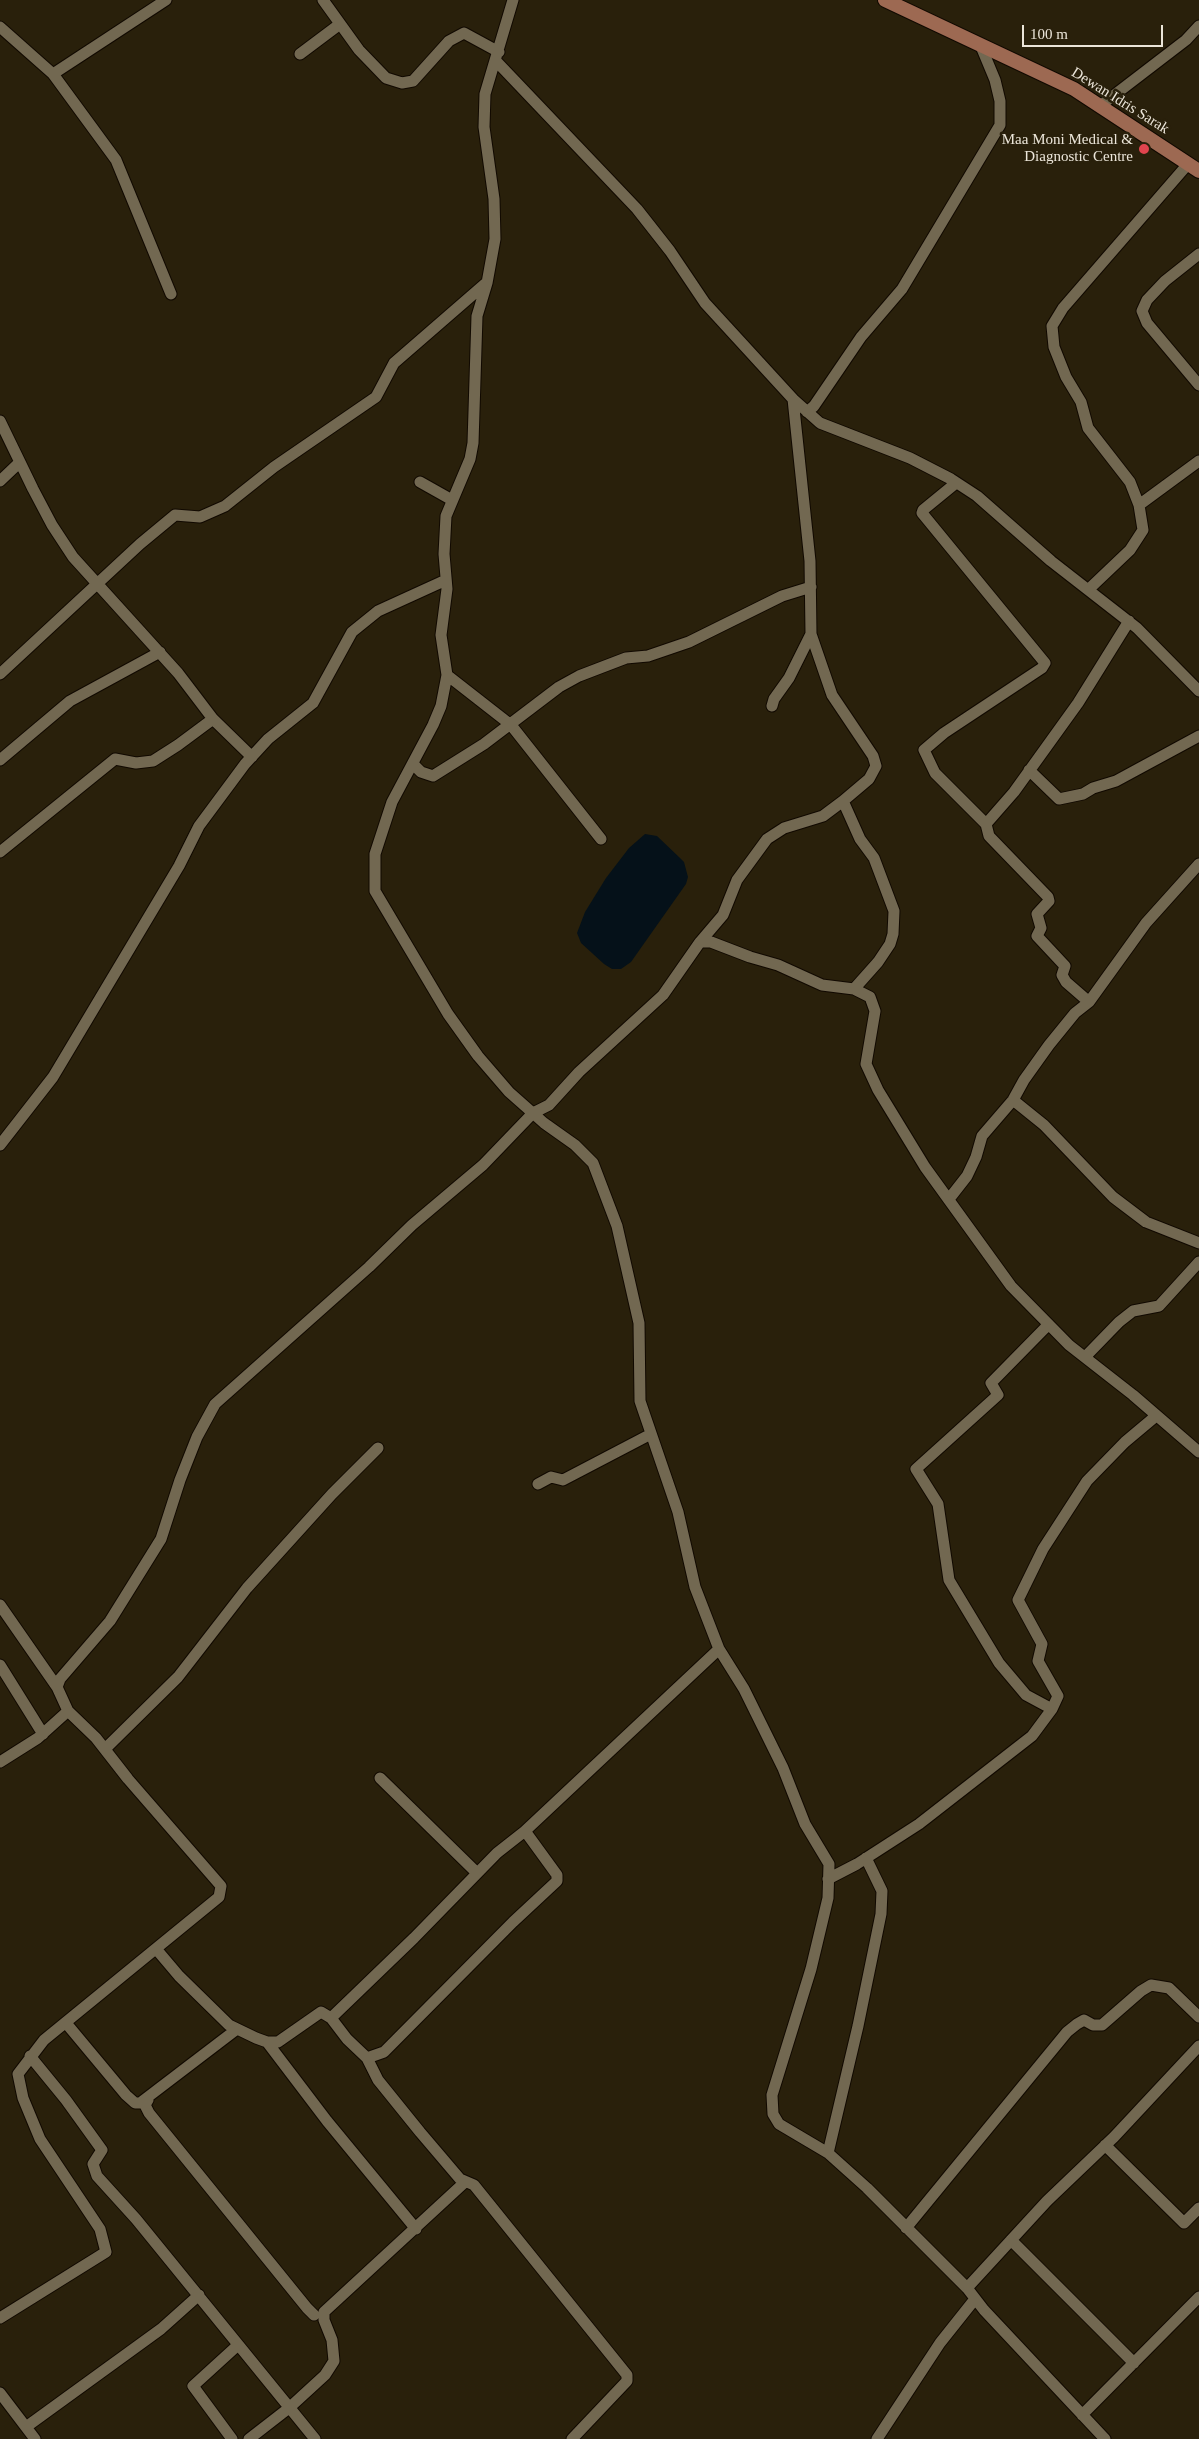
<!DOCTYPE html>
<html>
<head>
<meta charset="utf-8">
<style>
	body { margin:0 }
	#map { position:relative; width:1199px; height:2439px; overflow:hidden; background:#29200b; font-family:"Times New Roman",serif }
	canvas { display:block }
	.scale { position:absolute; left:1022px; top:25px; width:141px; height:22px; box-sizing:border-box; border:2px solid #ebe5d9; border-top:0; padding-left:6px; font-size:15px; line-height:18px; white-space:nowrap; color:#ebe5d9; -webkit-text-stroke:4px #29200b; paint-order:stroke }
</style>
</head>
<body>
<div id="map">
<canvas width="1199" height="2439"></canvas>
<div class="scale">100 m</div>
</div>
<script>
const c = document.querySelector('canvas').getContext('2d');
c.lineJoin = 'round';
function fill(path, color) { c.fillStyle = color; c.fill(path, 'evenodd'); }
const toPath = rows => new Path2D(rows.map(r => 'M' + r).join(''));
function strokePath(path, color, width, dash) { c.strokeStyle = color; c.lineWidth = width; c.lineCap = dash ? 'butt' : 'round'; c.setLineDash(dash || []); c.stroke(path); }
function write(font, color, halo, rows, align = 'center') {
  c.font = font + ' "Times New Roman",serif'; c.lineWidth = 5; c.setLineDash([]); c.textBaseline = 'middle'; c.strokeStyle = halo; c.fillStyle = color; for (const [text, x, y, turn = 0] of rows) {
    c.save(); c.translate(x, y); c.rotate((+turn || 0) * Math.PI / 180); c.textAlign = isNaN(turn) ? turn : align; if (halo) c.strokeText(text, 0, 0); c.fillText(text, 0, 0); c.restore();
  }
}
fill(toPath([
	[645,834,657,836,680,858,684,862,688,877,686,884,631,962,621,969,612,969,604,964,581,943,577,933,585,912,606,878,629,848]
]), '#051119');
const minor = toPath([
	[323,0,359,50,386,78,402,83,413,81,449,41,464,33,499,52],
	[513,0,485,94,484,127,494,199,495,239,487,283,477,316,473,443,470,459,446,516,444,554,447,589,441,635,447,675,441,706,433,725,392,802,375,854,375,891,448,1014,478,1056,509,1092,544,1123,575,1145,593,1163,617,1226,639,1323,640,1401,678,1512,695,1587,719,1649,744,1689,783,1768,805,1824,829,1864,828,1898,811,1969,772,2095,773,2114,779,2124,828,2153,867,2188,967,2288,984,2310,1105,2439],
	[0,27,53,74,166,0],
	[300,54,340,24],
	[496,61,637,209,670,251,705,303,793,399,820,423,910,458,951,479,977,496,1051,561,1137,628,1199,691],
	[53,74,116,160,171,294],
	[1100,106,1186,40,1199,26],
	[1199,254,1165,281,1147,300,1142,311,1147,323,1199,385],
	[793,399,810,561,811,634,832,695,873,756,876,766,869,779,843,801,860,839,874,858,894,911,893,934,890,944,878,962,854,989],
	[807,412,814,406,861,337,902,289,1000,125,1000,101,995,80,980,44],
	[0,421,33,489,52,525,73,557,178,673,213,719,252,757],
	[0,481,20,462],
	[420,482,452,500],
	[956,483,923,510,922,513,1045,663,1042,668,944,733,924,750,935,773,986,824],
	[1139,505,1199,461],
	[1089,589,1130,550,1143,530,1139,505,1130,482,1088,428,1081,402,1066,377,1054,347,1052,326,1063,308,1188,164],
	[0,674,140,544,175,515,200,517,225,506,274,467,376,397,394,363,485,284],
	[447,675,511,725,601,839],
	[772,706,774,699,789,678,811,634],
	[0,760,70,701,160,652],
	[413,764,421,772,433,776,484,744,559,687,579,676,626,658,648,656,689,642,782,596,811,587],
	[1029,770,1059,799,1083,794,1093,788,1116,781,1199,736],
	[0,852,115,759,136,763,153,761,178,745,213,719],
	[700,942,711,942,750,957,778,965,822,985,854,989,870,997,875,1011,866,1064,878,1090,925,1167,1011,1286,1069,1345,1133,1395,1199,1452],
	[1089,1002,1066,982,1062,975,1065,966,1037,936,1041,928,1037,914,1049,901,1048,897,989,836,986,824,1014,792,1078,703,1129,621],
	[1013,1100,1044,1125,1113,1197,1146,1222,1199,1243],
	[0,1145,53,1077,179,866,199,826,245,764,268,739,313,703,352,632,378,611,446,580],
	[949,1199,967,1176,976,1157,982,1136,1013,1100,1024,1080,1049,1045,1075,1013,1089,1002,1146,923,1199,864],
	[1048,1325,991,1383,998,1395,916,1469,938,1504,949,1580,999,1663,1026,1695,1052,1709],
	[1086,1356,1119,1322,1133,1311,1159,1306,1199,1262],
	[538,1484,551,1477,563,1480,651,1434],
	[0,1605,57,1687],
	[0,1665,43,1734],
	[105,1749,178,1677,247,1588,332,1494,378,1448],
	[0,1762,38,1738,68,1711,57,1687,60,1679,110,1621,161,1539,180,1480,197,1437,215,1404,369,1267,412,1225,483,1165,533,1113,549,1105,579,1072,663,995,700,942,723,915,737,880,767,839,784,828,823,816,843,801],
	[380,1778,477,1873],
	[828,1879,857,1864,919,1824,1032,1736,1052,1709,1058,1696,1038,1661,1042,1644,1018,1600,1043,1549,1087,1481,1125,1442,1156,1416],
	[157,1950,179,1976,229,2025,256,2038,267,2042,278,2042,321,2012,331,2018,347,2039,367,2058,384,2052,513,1922,557,1881,557,1875,525,1831,719,1649],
	[331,2018,414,1938,497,1853,525,1831],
	[66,2023,126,2095,135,2103,140,2103,237,2029],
	[267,2042,327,2121,416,2229],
	[30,2056,66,2100,102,2150,93,2164,97,2176,136,2219,315,2439],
	[367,2058,378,2080,420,2132,460,2179,474,2185,627,2375,627,2381,572,2439],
	[148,2100,145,2105,149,2113,307,2308,314,2315],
	[1105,2145,1184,2223,1199,2208],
	[828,2153,858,2026,881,1914,882,1891,866,1858],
	[906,2228,1067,2032,1077,2024,1084,2020,1093,2025,1102,2025,1141,1991,1151,1985,1169,1988,1199,2017],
	[1011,2240,1134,2363],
	[967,2288,1047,2201,1114,2137,1199,2046],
	[0,2318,106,2252,100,2229,40,2139,23,2098,18,2074,44,2040,219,1897,221,1886,128,1779,96,1738,68,1711],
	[0,2393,35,2439],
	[1082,2415,1199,2297],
	[26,2427,161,2329,199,2295],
	[232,2439,193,2386,238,2345],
	[249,2439,289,2408,325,2375,334,2361,332,2340,324,2320,324,2312,465,2182],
	[877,2439,940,2343,975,2299]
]);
const major = toPath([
	[885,0,1074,89,1199,171]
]);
strokePath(minor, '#110900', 13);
strokePath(major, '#110900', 16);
strokePath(minor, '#726851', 11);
strokePath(major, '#9d6952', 14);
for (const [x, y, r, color] of [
	[1144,149,6,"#e0444e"]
]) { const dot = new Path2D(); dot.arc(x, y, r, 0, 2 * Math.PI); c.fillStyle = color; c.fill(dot); strokePath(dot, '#29200b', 2); }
write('15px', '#ebe5d9', '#29200b', [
	["Dewan Idris Sarak",1120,101,32]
]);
write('15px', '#ebe5d9', '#29200b', [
	["Maa Moni Medical &",1133,140],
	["Diagnostic Centre",1133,157]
], 'right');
</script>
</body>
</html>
